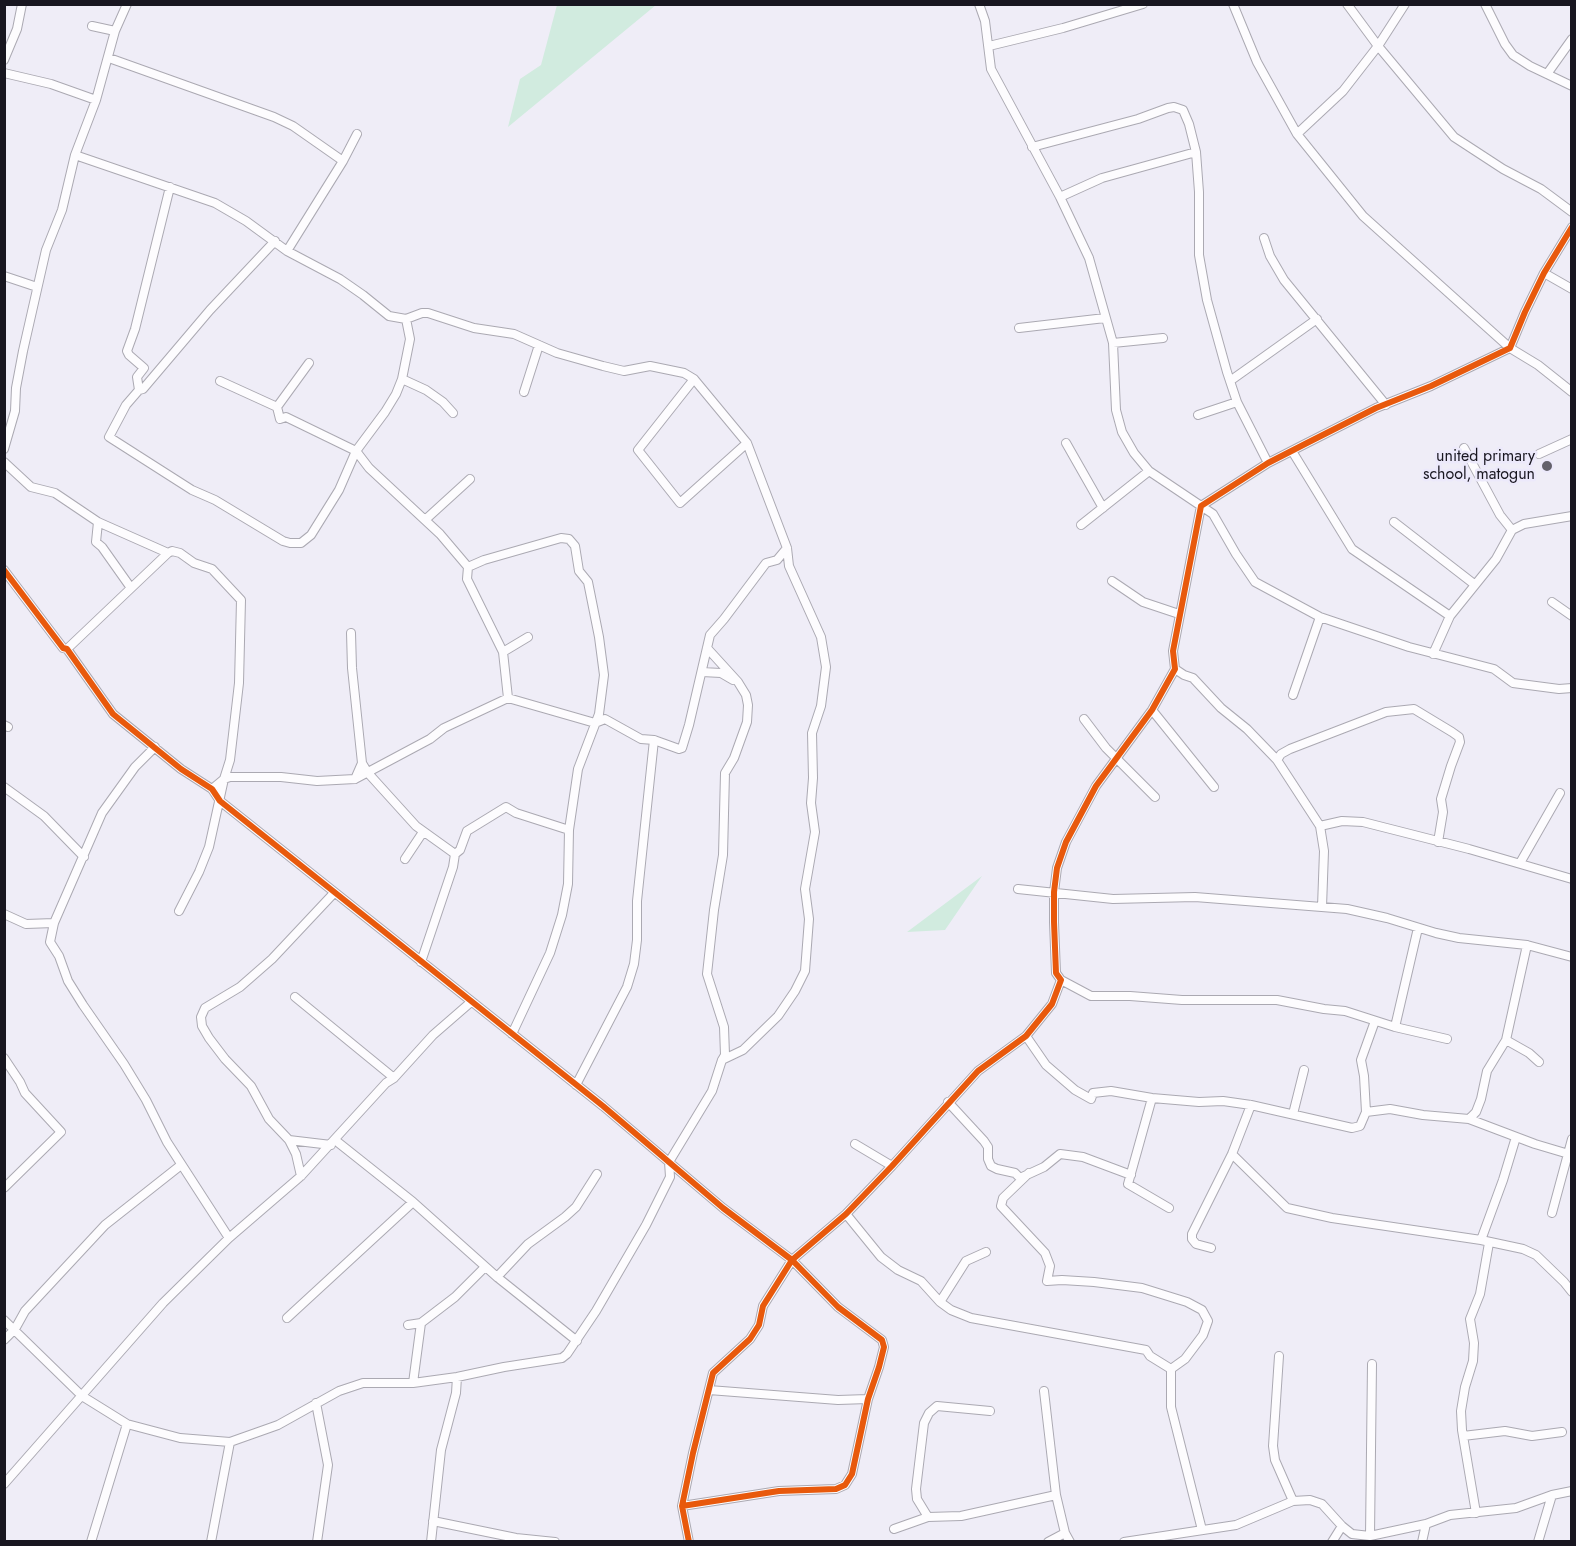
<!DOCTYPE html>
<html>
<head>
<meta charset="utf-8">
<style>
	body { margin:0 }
	#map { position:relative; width:1576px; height:1546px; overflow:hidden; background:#efedf7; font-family:Jost,sans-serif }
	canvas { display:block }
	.frame { position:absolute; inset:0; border:6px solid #181620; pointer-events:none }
</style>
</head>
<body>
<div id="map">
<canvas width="1576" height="1546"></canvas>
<div class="frame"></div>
</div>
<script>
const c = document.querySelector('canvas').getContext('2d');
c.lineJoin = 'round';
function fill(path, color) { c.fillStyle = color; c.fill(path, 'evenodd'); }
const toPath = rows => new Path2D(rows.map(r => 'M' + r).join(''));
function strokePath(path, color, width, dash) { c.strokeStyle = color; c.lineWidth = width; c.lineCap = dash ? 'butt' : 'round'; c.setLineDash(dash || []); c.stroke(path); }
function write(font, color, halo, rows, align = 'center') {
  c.font = font + ' Jost,sans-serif'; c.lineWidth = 5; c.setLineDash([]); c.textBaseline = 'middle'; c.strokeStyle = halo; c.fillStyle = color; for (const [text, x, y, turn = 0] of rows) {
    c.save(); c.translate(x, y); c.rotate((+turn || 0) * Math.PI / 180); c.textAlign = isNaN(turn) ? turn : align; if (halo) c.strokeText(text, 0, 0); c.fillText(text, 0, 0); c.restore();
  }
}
fill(toPath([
	[557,5,656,5,508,127,520,79,541,65],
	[982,876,945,930,907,932]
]), '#d1ebdf');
const street = toPath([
	[979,4,985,21,991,69,1060,197,1089,258,1113,343,1116,410,1122,432,1134,453,1149,471,1213,514,1236,554,1255,582,1320,617,1409,647,1494,669,1513,683,1559,689,1572,688],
	[1233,4,1257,62,1297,134,1363,216,1510,348,1538,365,1572,392],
	[1347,4,1378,46,1454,137,1503,169,1541,189,1572,212],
	[1485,4,1505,44,1513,55,1530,66,1572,86],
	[92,26,115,31],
	[989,46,1063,28,1143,4],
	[109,58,274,117,293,126,343,161],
	[4,60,17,29,22,4],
	[4,73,51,84,96,100],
	[1547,74,1572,39],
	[1297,134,1343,91,1378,46,1405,4],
	[1032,147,1138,119,1168,108,1174,107,1183,110,1189,124,1196,152,1199,192,1199,255,1207,300,1227,372,1237,402,1268,463],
	[75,155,215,203,246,221,287,251,340,279,363,295,389,316,406,319,422,313,428,313,474,328,514,334,557,353,603,366,624,371,650,366,684,373,694,379,747,443,787,548,789,566,821,637,826,667,821,706,812,733,813,778,811,803,815,832,805,889,809,919,805,971,795,991,778,1016,743,1050,722,1060],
	[1060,197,1102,178,1196,152],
	[1264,238,1270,256,1284,280,1386,405],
	[275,241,210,310,143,389,139,390,126,405,109,437,192,490,215,500,283,541,290,543,301,543,311,535,339,490,356,451,385,412,396,394,402,379,410,339,406,319],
	[287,251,343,161,357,134],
	[1544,273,1572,289],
	[4,276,37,287],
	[1019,328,1105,318],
	[1113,343,1163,338],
	[309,363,277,407,280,419,286,417,356,451,369,468,440,534,468,567],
	[402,379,426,390,443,402,453,413],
	[694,379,638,450,680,503,747,443],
	[220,381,277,407],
	[1230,381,1317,319],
	[139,390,137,377,144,368,129,355,127,351,135,329,170,187],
	[524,392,539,345],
	[1198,415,1237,402],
	[1066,443,1103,508],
	[1464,448,1500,515,1512,530],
	[4,449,15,411,16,388,23,351,46,250,62,210,75,155,96,100,115,31,127,4],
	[1292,451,1352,549,1450,616],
	[1539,454,1572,439],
	[4,462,31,487,55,493,98,522,168,553,172,551,180,553,194,563,212,569,241,600,239,683,230,760,224,779,209,847,199,872,179,911],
	[425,520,470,479],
	[98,522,96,542,102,547,131,588],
	[1394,522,1474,584],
	[1081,525,1149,471],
	[4,570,63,648,67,649,113,714,181,769,212,789,220,801,603,1106,723,1208,792,1260,838,1307,882,1340,884,1347,879,1367,868,1399,852,1474,845,1485,836,1489,779,1491,682,1506],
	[1112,581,1143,602,1179,614],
	[1552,602,1572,616],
	[351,633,352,668,362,763,355,779],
	[67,649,168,553],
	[503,652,528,637],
	[1433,654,1450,616,1496,559,1512,530,1524,524,1572,516],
	[1175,669,1184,675,1193,678,1221,708,1247,729,1277,760,1320,826,1324,851,1322,907],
	[702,672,721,673,733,680],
	[1293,695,1320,617],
	[508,698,503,652,467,579,468,567,484,560,561,538,569,539,575,546,579,571,588,582,599,637,604,675,599,714,578,769,569,830,568,884,562,915,550,953,512,1034],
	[1152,710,1214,787],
	[1084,719,1106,748,1155,797],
	[4,725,8,727],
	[155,747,135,767,102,813,54,923,50,942,59,956,68,981,83,1005,124,1064,146,1100,167,1142,229,1238],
	[1277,760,1281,754,1290,749,1386,712,1414,709,1452,732,1459,737,1460,742,1451,766,1441,799,1443,812,1438,842],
	[362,763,368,773,416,826,455,854,453,867,421,962],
	[4,787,44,816,84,857],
	[212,789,224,779,230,777,281,777,317,781,355,779,430,739,444,728,508,698,595,723,605,719,641,739,654,740,679,749,682,748,689,725,710,635,724,619,766,563,777,560,787,548],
	[1320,826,1342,821,1363,822,1469,849,1572,879],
	[455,854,460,850,467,831,506,807,516,813,569,830],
	[405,859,423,832],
	[1520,863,1560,793],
	[1018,889,1113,899,1195,897,1347,909,1387,918,1436,933,1459,938,1527,945,1572,957],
	[4,914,26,924,54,923],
	[1061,980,1091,996,1130,996,1182,1000,1277,1000,1324,1009,1345,1011,1395,1027,1447,1039],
	[295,997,394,1078],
	[1395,1027,1418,928],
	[1026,1036,1046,1065,1075,1090,1091,1099,1093,1093,1111,1091,1152,1098,1199,1102,1223,1101,1251,1105,1352,1128,1360,1126,1366,1112,1390,1109,1423,1115,1469,1119,1535,1144,1572,1155],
	[1506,1040,1529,1053,1539,1062],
	[4,1058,20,1082,25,1093,61,1132,4,1188],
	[576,1085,627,987,634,964,637,940,637,901,654,740],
	[1152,1098,1128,1184,1169,1208],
	[948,1102,984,1141,988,1147,988,1159,991,1166,997,1169,1015,1173,1020,1178,1044,1167,1060,1154,1083,1157,1131,1175],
	[1366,1112,1364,1076,1361,1060,1375,1021],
	[1293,1114,1304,1070],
	[1469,1119,1476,1112,1481,1099,1487,1071,1506,1040,1527,945],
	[289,1140,331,1145],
	[335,1140,413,1202,497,1277,577,1341],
	[855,1144,892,1166],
	[1232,1154,1287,1208,1332,1218,1481,1240,1523,1249,1536,1255,1564,1282,1572,1292],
	[1029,1173,1003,1198,1001,1206,1045,1253,1050,1266,1047,1281,1062,1280,1094,1282,1142,1288,1187,1302,1202,1310,1208,1321,1203,1335,1185,1359,1171,1369],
	[301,1176,296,1154,289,1140,269,1119,251,1086,225,1059,209,1038,202,1026,201,1017,205,1008,240,987,272,959,334,893],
	[1552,1213,1572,1139],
	[846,1214,881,1257,898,1270,921,1281,940,1302,951,1310,971,1318,1146,1350,1150,1356,1171,1369,1171,1407,1202,1530],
	[1481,1240,1503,1180,1516,1137],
	[1211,1248,1196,1244,1192,1239,1192,1234,1232,1154,1251,1105],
	[497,1277,528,1244,565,1217,576,1207,597,1174],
	[940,1302,966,1261,986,1252],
	[287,1318,413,1202],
	[4,1320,82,1396,127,1424,180,1438,230,1442,278,1425,339,1391,363,1383,413,1383,457,1377,504,1367,562,1358,567,1354,596,1311,646,1225,670,1177,669,1162,712,1091,722,1060,725,1055,724,1027,707,974,714,910,723,855,725,773,734,758,747,722,748,705,746,695,738,682,707,648],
	[408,1325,421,1323,455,1297,485,1267],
	[4,1340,15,1329,25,1311,105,1225,181,1165],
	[1279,1356,1273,1446,1275,1460,1293,1501],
	[413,1383,421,1323],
	[709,1390,838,1400,868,1399],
	[1044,1391,1056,1495],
	[316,1403,328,1465,317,1542],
	[1463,1436,1505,1431,1532,1436,1562,1432],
	[4,1484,163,1303,229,1238,301,1176,386,1083,394,1078,433,1035,471,1002],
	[1476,1513,1462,1430,1461,1411,1465,1387,1473,1361,1474,1343,1470,1319,1480,1294,1489,1243],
	[928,1517,917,1499,916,1489,924,1423,929,1413,937,1406,990,1411],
	[433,1521,516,1538,555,1542],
	[894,1529,928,1517,961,1516,1056,1495,1065,1533],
	[1370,1536,1372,1364],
	[91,1542,127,1424],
	[211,1542,230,1442],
	[431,1542,441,1450,456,1393,457,1377],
	[689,1542,682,1506,693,1453,713,1373,750,1339,759,1325,763,1306,792,1260,846,1214,892,1166,978,1071,1026,1036,1052,1004,1061,980,1056,973,1054,922,1054,892,1057,868,1066,842,1096,786,1152,710,1175,669,1173,651,1201,506,1268,463,1305,444,1376,408,1431,386,1510,348,1525,312,1544,273,1572,227],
	[1048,1542,1065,1533,1070,1542],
	[1124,1542,1236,1525,1293,1501,1310,1500,1322,1504,1342,1526,1352,1534,1370,1536,1426,1524,1450,1515,1516,1508,1552,1495,1572,1491],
	[1332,1542,1342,1526],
	[1422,1542,1426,1524],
	[1538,1542,1552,1495]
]);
strokePath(street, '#aba9b2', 10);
strokePath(street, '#fdfcfe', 8);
strokePath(toPath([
	[4,570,63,648,67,649,113,714,181,769,212,789,220,801,603,1106,723,1208,792,1260,838,1307,882,1340,884,1347,879,1367,868,1399,852,1474,845,1485,836,1489,779,1491,682,1506],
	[689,1542,682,1506,693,1453,713,1373,750,1339,759,1325,763,1306,792,1260,846,1214,892,1166,978,1071,1026,1036,1052,1004,1061,980,1056,973,1054,922,1054,892,1057,868,1066,842,1096,786,1152,710,1175,669,1173,651,1201,506,1268,463,1305,444,1376,408,1431,386,1510,348,1525,312,1544,273,1572,227]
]), '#e8590c', 6);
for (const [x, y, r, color] of [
	[1547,466,6,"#63616b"]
]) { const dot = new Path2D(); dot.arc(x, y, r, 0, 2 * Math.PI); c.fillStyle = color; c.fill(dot); strokePath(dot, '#ece9fb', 2); }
write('16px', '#181620', '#ece9fb', [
	["united primary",1535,457],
	["school, matogun",1535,475]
], 'right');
</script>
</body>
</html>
